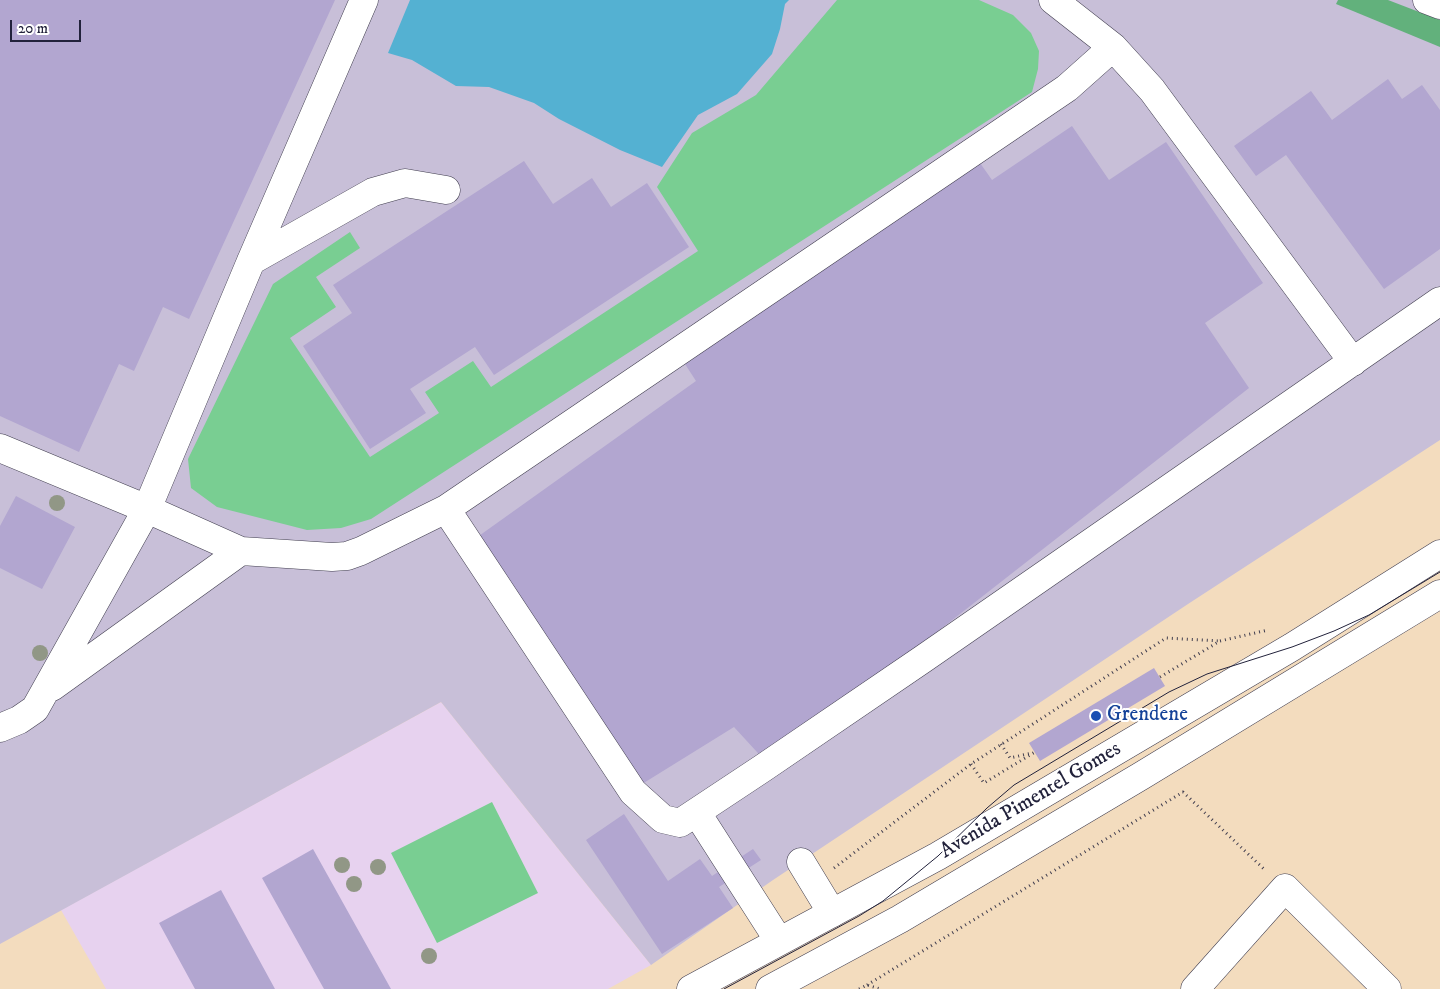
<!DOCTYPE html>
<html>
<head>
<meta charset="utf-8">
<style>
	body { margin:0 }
	#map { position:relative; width:1440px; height:989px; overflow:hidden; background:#f3dcbe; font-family:"IM FELL DW Pica",serif }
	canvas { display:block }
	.scale { position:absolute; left:10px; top:20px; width:71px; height:22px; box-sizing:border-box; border:2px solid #22223b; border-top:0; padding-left:6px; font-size:15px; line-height:18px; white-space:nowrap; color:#22223b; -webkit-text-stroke:4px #fff; paint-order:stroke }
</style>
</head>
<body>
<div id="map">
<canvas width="1440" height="989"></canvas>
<div class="scale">20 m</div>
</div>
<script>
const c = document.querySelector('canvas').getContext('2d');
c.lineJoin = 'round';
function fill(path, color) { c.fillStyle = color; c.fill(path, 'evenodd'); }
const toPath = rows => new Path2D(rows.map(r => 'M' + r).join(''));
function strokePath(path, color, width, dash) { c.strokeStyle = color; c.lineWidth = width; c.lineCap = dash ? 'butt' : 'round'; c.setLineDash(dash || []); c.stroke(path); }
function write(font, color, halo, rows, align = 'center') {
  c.font = font + ' "IM FELL DW Pica",serif'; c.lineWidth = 4; c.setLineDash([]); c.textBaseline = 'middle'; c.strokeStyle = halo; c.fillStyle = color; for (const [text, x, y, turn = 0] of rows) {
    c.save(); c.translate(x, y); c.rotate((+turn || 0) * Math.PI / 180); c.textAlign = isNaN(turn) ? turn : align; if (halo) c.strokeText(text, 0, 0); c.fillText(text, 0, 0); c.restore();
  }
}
fill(toPath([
	[441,702,651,965,608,989,106,989,61,910]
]), '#e7d2ef');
fill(toPath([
	[0,0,1440,0,1440,440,1188,604,773,880,651,965,441,702,0,944]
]), '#c8bfd8');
fill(toPath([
	[837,0,979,0,1013,15,1031,33,1039,51,1038,69,1032,92,371,519,341,528,307,530,217,507,191,488,188,459,273,284,350,232,360,248,316,277,336,307,290,338,370,457,439,413,425,392,473,361,491,387,698,251,657,187,692,133,756,95],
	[492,802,538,893,437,943,391,853]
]), '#79ce92');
fill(toPath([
	[1338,0,1388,0,1440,20,1440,47,1336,4]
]), '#62b17c');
fill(toPath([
	[410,0,789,0,785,4,780,29,772,54,737,94,698,115,662,167,620,150,559,119,534,103,489,87,456,86,412,60,388,53]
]), '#54b1d2');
fill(toPath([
	[0,0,335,0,189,319,163,307,134,371,119,364,79,452,0,416],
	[1388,79,1402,99,1422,85,1440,110,1440,249,1384,289,1286,155,1256,176,1234,146,1311,91,1332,120],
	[1072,126,1109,180,1166,142,1263,283,1205,323,1249,388,768,764,734,727,634,789,469,543,696,381,685,364,980,163,992,180],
	[524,161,553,204,592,178,611,207,647,183,689,247,494,375,475,347,410,389,426,413,370,449,303,346,352,313,333,285],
	[16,496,75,527,42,589,0,568,0,526],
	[1154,668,1165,686,1040,761,1029,743],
	[624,814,668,881,700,859,712,876,753,849,761,860,719,887,733,908,662,954,586,840],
	[313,849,391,989,324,989,262,878],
	[221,890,275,989,195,989,159,923]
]), '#b2a6d0');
const minor = toPath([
	[1053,0,1113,47,1152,90,1353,362],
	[1427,0,1440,5],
	[251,261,373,192,405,183,446,190],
	[0,448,147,509,241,551,332,557,347,556,361,551,446,509,1067,88,1113,47],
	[446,509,633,792,663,819,680,823,763,768,923,659,1440,301],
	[52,687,241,551],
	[0,728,19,720,35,709,147,509,251,261,364,0],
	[697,813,779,941],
	[801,862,832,913],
	[1195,989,1285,888,1387,989]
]);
const major = toPath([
	[691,989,938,856,1292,647,1440,554],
	[770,989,900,919,1141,776,1440,594]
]);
strokePath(minor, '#413e4f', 29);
strokePath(major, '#413e4f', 29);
strokePath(toPath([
	[1160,677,1220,641,1268,630],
	[1001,744,1010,758,1032,753],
	[971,764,984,783,1035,752],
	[834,868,971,764,1166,638,1220,641],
	[867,985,1183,792,1266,871],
	[859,989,867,985,880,989]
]), '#413e4f', 3, [1, 4]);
strokePath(minor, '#fff', 28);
strokePath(major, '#fff', 28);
strokePath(toPath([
	[724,989,859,916,883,901,938,856,987,808,1014,785,1169,692,1207,674,1292,647,1334,631,1369,615,1440,572]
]), '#22223b', 1);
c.fillStyle = '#919786';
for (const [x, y] of [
	[57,503],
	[40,653],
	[342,865],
	[378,867],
	[354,884],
	[429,956]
]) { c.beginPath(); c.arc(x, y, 8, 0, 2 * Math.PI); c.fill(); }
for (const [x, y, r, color] of [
	[1096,716,6,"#1a4fb4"]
]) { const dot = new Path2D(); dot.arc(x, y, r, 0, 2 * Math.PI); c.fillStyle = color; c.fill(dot); strokePath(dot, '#fff', 2); }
write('21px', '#164399', '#fff', [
	["Grendene",1107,716]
], 'left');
write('21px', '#22223b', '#fff', [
	["Avenida Pimentel Gomes",1031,801,-31]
]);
</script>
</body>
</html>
